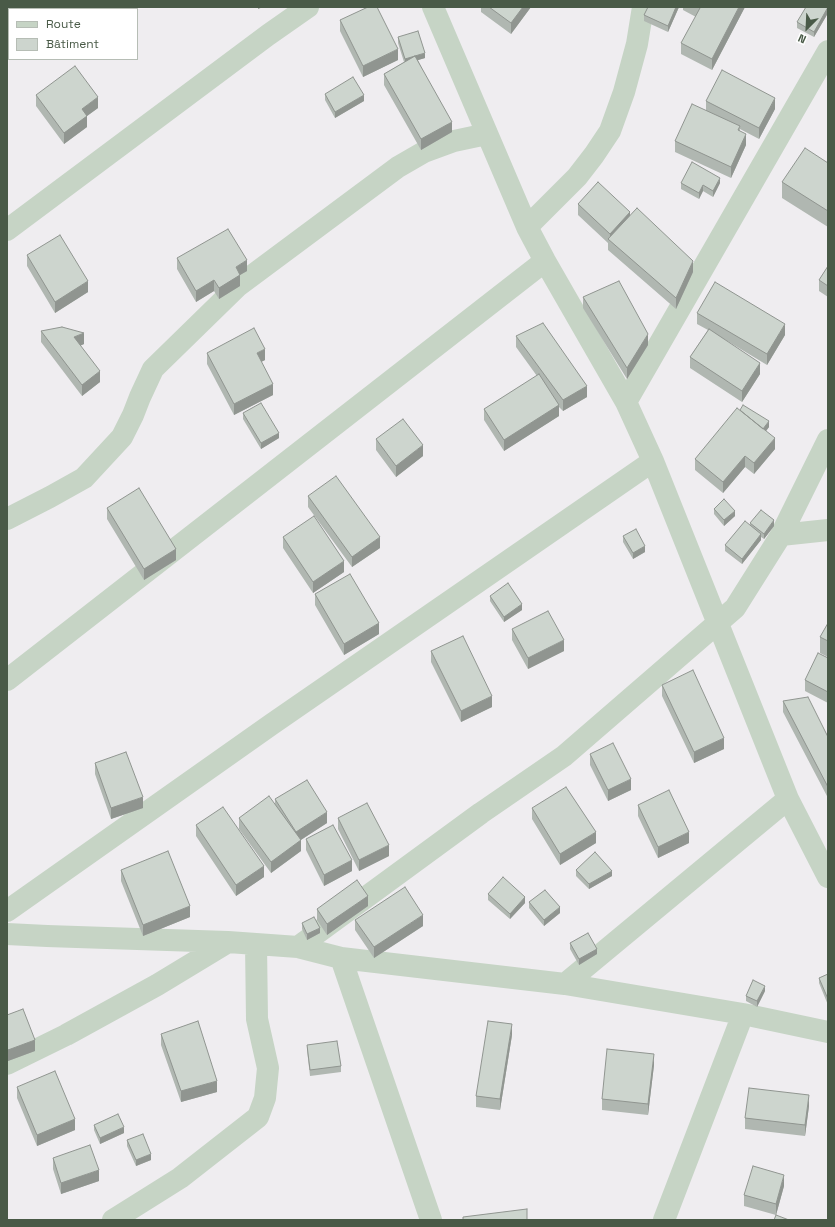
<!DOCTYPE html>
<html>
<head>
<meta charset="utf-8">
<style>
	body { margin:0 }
	#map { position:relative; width:835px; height:1227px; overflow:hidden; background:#efedf0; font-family:"Space Grotesk",sans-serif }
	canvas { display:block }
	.frame { position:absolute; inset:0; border:8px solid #495a47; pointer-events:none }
	.legend { position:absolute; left:8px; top:8px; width:130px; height:52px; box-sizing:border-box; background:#fff; border:1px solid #b6bdb5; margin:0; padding:5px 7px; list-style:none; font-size:12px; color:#495a47 }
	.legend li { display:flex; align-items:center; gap:8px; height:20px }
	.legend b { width:20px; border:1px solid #b6bdb5 }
	.north { position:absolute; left:787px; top:8px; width:40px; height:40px; -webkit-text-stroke:3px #fff; paint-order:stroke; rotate:204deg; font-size:11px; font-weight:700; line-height:16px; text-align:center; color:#495a47 }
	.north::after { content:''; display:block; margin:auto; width:14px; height:18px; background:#495a47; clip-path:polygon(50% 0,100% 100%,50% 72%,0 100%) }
</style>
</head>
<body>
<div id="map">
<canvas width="835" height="1227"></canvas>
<div class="frame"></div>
<ul class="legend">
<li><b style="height:5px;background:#c6d4c5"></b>Route</li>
<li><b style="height:11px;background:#cdd5ce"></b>Bâtiment</li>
</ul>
<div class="north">N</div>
</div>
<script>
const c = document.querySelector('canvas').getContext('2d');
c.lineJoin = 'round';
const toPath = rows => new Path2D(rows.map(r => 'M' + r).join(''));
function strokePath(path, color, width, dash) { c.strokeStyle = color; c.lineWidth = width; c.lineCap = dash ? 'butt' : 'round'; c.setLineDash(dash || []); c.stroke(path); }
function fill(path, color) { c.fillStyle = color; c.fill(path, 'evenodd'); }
strokePath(toPath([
	[433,7,527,227,545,261,626,402,653,461,788,799,828,877],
	[527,227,577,177,594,155,610,131,624,92,637,44,643,7],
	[7,230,268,35,308,7],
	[626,402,828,51],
	[7,519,50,497,84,478,122,437,133,415,140,397,153,369,238,286,398,167,424,152,454,141,487,134],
	[781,535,828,530],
	[7,680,545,261],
	[7,911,272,724,653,461],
	[7,934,47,936,228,942,298,947,341,958,565,984,743,1014,828,1032],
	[298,947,481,813,564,756,735,608,781,535,828,440],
	[341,958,431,1220],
	[565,984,788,799],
	[7,1064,66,1035,157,985,228,942],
	[113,1220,180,1178,258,1117,265,1098,268,1068,257,1019,256,944],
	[664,1220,743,1014]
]), '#c6d4c5', 22);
fill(toPath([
	[481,7,531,7,511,34,481,12],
	[648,7,679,7,668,32,644,21,644,15],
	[683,7,745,7,712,70,681,54,681,43,696,17,683,10],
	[828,7,828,13,814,37,797,28,797,22],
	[340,20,398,60,363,77,340,31],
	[398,37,425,58,418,60,452,132,421,150,384,85,384,74,404,62,398,43],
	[325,94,364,101,335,118,325,100],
	[36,95,98,108,87,116,87,127,64,144,36,106],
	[706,101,775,109,759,139,740,129,740,131,746,145,731,178,675,152,675,141,706,110],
	[828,163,828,227,782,198,782,182],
	[681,183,720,183,713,197,703,191,699,199,681,189],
	[578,204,630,215,693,272,676,309,608,250,608,243,578,215],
	[27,255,88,292,55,313,27,266],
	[177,258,247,271,240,275,240,286,219,299,214,291,196,302,177,269],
	[828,266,828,297,819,291,819,280],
	[583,297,648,345,627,379,583,308],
	[697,313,785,335,767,365,724,339,760,374,742,402,690,368,690,357,708,330,697,324],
	[41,331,84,344,80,346,100,382,82,396,41,342],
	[516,336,587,397,563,411,559,407,559,416,504,451,484,420,484,409,537,376,516,347],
	[207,353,265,360,261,362,273,395,234,415,207,364],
	[740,410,769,427,766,431,775,449,754,474,745,467,723,493,695,470,695,459],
	[243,413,279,438,261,449,243,419],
	[376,439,423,456,396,477,376,450],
	[308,496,380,548,352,567,308,507],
	[107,508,176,560,144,580,107,519],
	[714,509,735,516,724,526,714,514],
	[750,523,774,526,764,539,761,537,761,540,742,564,725,551,725,545,750,526],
	[623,536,645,552,633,559,623,542],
	[283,537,344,572,313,593,283,548],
	[315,594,379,634,344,655,315,605],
	[490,596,522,610,504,622,490,601],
	[828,623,828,657,820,653,820,637],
	[512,629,564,651,528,669,512,640],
	[431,651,492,707,461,722,431,662],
	[828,658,828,703,805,691,805,680],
	[662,685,724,749,694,763,662,696],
	[783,701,828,737,828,798,783,712],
	[590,754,631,790,608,801,590,765],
	[95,763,143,808,111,819,95,774],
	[275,799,327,823,301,840,301,851,271,873,239,829,239,818,275,805],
	[638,805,689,843,658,858,638,816],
	[532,808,596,843,560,865,532,819],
	[338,818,389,856,359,871,338,829],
	[196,825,264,877,236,896,196,836],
	[306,839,352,871,324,886,306,850],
	[121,870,190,917,143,936,121,881],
	[576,870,612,876,589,889,576,876],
	[488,894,525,903,510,919,488,900],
	[529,902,560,913,544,926,529,908],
	[368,906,327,935,317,920,317,909],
	[355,920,423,926,374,958,355,930],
	[302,923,320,933,307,940,302,929],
	[570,943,597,954,579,965,570,949],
	[828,974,828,1005,819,983,819,978],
	[765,991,757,1007,746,1001,746,996],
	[7,1015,35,1051,8,1061,7,1058],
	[161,1034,217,1092,181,1102,161,1045],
	[512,1035,500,1110,476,1107,476,1096],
	[307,1045,341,1066,341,1072,310,1076,307,1050],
	[654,1065,648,1115,602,1110,602,1099],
	[17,1087,75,1130,37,1146,17,1098],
	[809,1106,805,1136,745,1129,745,1118],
	[94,1125,124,1133,100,1144,94,1130],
	[127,1140,151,1160,136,1166,127,1146],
	[53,1158,99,1181,61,1194,53,1169],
	[784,1186,776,1215,744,1206,744,1195]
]), '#b0b7b1');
fill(toPath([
	[258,7,263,7,258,9],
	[523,7,531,7,511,34,511,23],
	[676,7,679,7,668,32,668,26],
	[739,7,745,7,712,70,712,59],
	[828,7,828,13,814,37,814,32],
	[398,49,398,60,363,77,363,66],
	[425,53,425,58,405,64,405,59],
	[364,95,364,101,335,118,335,112],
	[98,97,98,108,87,116,87,127,64,144,64,133,82,109],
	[775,98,775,109,759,139,759,128],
	[7,109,8,109,8,120,7,120],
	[452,122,452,132,421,150,421,139],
	[746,134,746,145,731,178,731,167],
	[720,178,720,183,713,197,713,191],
	[703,185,703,191,699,199,699,193],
	[630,212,630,223,610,240,610,234],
	[247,260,247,271,240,275,240,286,219,299,219,288,236,267],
	[693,261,693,272,676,309,676,298],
	[214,280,214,291,196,302,196,291],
	[88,281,88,292,55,313,55,302],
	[785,324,785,335,767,365,767,354],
	[84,333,84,344,74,348,74,337],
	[648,334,648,345,627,379,627,368],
	[265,349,265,360,257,364,257,353],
	[760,363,760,374,742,402,742,391],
	[100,371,100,382,82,396,82,385],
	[273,384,273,395,234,415,234,404],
	[587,386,587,397,563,411,563,400],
	[559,405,559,416,504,451,504,440],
	[769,421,769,427,763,435,763,429],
	[279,433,279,438,261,449,261,443],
	[775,438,775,449,754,474,754,463],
	[423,445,423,456,396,477,396,466],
	[745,456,745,467,723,493,723,482],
	[735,511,735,516,724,526,724,520],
	[774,520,774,526,764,539,764,534],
	[761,534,761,540,742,564,742,559],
	[380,537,380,548,352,567,352,557],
	[645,546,645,552,633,559,633,553],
	[176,549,176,560,144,580,144,569],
	[344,561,344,572,313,593,313,582],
	[522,604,522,610,504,622,504,617],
	[379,623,379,634,344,655,344,644],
	[564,640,564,651,528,669,528,658],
	[492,696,492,707,461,722,461,711],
	[724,738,724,749,694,763,694,752],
	[631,779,631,790,608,801,608,790],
	[143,797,143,808,111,819,111,808],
	[327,812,327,823,296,843,296,832],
	[596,832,596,843,560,865,560,854],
	[689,832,689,843,658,858,658,847],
	[301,840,301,851,271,873,271,862],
	[389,845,389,856,359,871,359,860],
	[352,860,352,871,324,886,324,875],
	[264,866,264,877,236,896,236,885],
	[612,871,612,876,589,889,589,884],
	[368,896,368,906,327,935,327,924],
	[525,897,525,903,510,919,510,914],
	[190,906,190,917,143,936,143,925],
	[560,907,560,913,544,926,544,920],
	[423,915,423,926,374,958,374,947],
	[320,928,320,933,307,940,307,934],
	[597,949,597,954,579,965,579,959],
	[765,986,765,991,757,1007,757,1001],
	[512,1024,512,1035,500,1110,500,1099],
	[35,1040,35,1051,8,1061,8,1050],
	[654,1054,654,1065,648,1115,648,1104],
	[217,1081,217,1092,181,1102,181,1091],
	[809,1095,809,1106,805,1136,805,1125],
	[75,1119,75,1130,37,1146,37,1135],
	[124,1127,124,1133,100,1144,100,1138],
	[151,1154,151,1160,136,1166,136,1160],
	[99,1170,99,1181,61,1194,61,1183],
	[784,1175,784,1186,776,1215,776,1204]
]), '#909590');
const building = toPath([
	[69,7,120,7,122,9,71,9,69,7],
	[368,7,377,7,398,49,363,66,340,20,368,7],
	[489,7,523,7,511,23,489,7],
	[648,7,676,7,668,26,644,15,648,7],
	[698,7,739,7,712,59,681,43,700,8,698,7],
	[806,7,828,7,814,32,797,22,806,7],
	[418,31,425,53,405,59,398,37,418,31],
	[415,56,452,122,421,139,384,74,415,56],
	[75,66,98,97,82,109,87,116,64,133,36,95,75,66],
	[722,70,775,98,759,128,706,101,722,70],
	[353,77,364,95,335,112,325,94,353,77],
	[692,104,740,126,738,130,746,134,731,167,675,141,692,104],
	[805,148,828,163,828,211,782,182,805,148],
	[692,162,720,178,713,191,703,185,699,193,681,183,692,162],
	[598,182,630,212,610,234,578,204,598,182],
	[637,208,693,261,676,298,608,239,637,208],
	[228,229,247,260,236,267,240,275,219,288,214,280,196,291,177,258,228,229],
	[60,235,88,281,55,302,27,255,60,235],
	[828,266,828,286,819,280,828,266],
	[619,281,648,334,627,368,583,297,619,281],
	[715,282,785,324,767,354,697,313,715,282],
	[543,323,587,386,563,400,516,336,543,323],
	[62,327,84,333,74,337,100,371,82,385,41,331,62,327],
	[254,328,265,349,257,353,273,384,234,404,207,353,254,328],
	[709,329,760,363,742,391,690,357,709,329],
	[539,374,559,405,504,440,484,409,539,374],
	[261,403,279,433,261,443,243,413,261,403],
	[743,405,769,421,763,429,740,410,743,405],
	[737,408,775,438,754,463,745,456,723,482,695,459,737,408],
	[403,419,423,445,396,466,376,439,403,419],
	[336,476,380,537,352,557,308,496,336,476],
	[139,488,176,549,144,569,107,508,139,488],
	[724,499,735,511,724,520,714,509,724,499],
	[761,510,774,520,764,534,750,523,761,510],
	[314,516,344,561,313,582,283,537,314,516],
	[745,521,761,534,742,559,725,545,745,521],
	[636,529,645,546,633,553,623,536,636,529],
	[350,574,379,623,344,644,315,594,350,574],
	[508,583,522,604,504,617,490,596,508,583],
	[548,611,564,640,528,658,512,629,548,611],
	[828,623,828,641,820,637,828,623],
	[463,636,492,696,461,711,431,651,463,636],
	[818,653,828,658,828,692,805,680,818,653],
	[693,670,724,738,694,752,662,685,693,670],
	[808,697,828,737,828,787,783,701,808,697],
	[613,743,631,779,608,790,590,754,613,743],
	[126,752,143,797,111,808,95,763,126,752],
	[307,780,327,812,296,832,275,799,307,780],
	[566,787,596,832,560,854,532,808,566,787],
	[669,790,689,832,658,847,638,805,669,790],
	[269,796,301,840,271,862,239,818,269,796],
	[367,803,389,845,359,860,338,818,367,803],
	[223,807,264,866,236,885,196,825,223,807],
	[333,825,352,860,324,875,306,839,333,825],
	[168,851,190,906,143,925,121,870,168,851],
	[595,852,612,871,589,884,576,870,595,852],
	[503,877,525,897,510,914,488,894,503,877],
	[357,880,368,896,327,924,317,909,357,880],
	[405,887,423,915,374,947,355,920,405,887],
	[545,890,560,907,544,920,529,902,545,890],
	[314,917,320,928,307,934,302,923,314,917],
	[588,933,597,949,579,959,570,943,588,933],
	[828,974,828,999,819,978,828,974],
	[753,980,765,986,757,1001,746,996,753,980],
	[23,1009,35,1040,8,1050,7,1047,7,1015,23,1009],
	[198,1021,217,1081,181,1091,161,1034,198,1021],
	[488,1021,512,1024,500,1099,476,1096,488,1021],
	[337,1041,341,1066,310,1070,307,1045,337,1041],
	[607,1049,654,1054,648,1104,602,1099,607,1049],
	[55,1071,75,1119,37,1135,17,1087,55,1071],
	[749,1088,809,1095,805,1125,745,1118,749,1088],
	[118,1114,124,1127,100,1138,94,1125,118,1114],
	[143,1134,151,1154,136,1160,127,1140,143,1134],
	[90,1145,99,1170,61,1183,53,1158,90,1145],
	[753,1166,784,1175,776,1204,744,1195,753,1166],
	[527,1209,527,1220,463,1220,463,1217,527,1209],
	[776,1215,789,1220,774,1220,776,1215]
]);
fill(building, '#cdd5ce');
strokePath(building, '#909590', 1);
</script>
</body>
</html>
